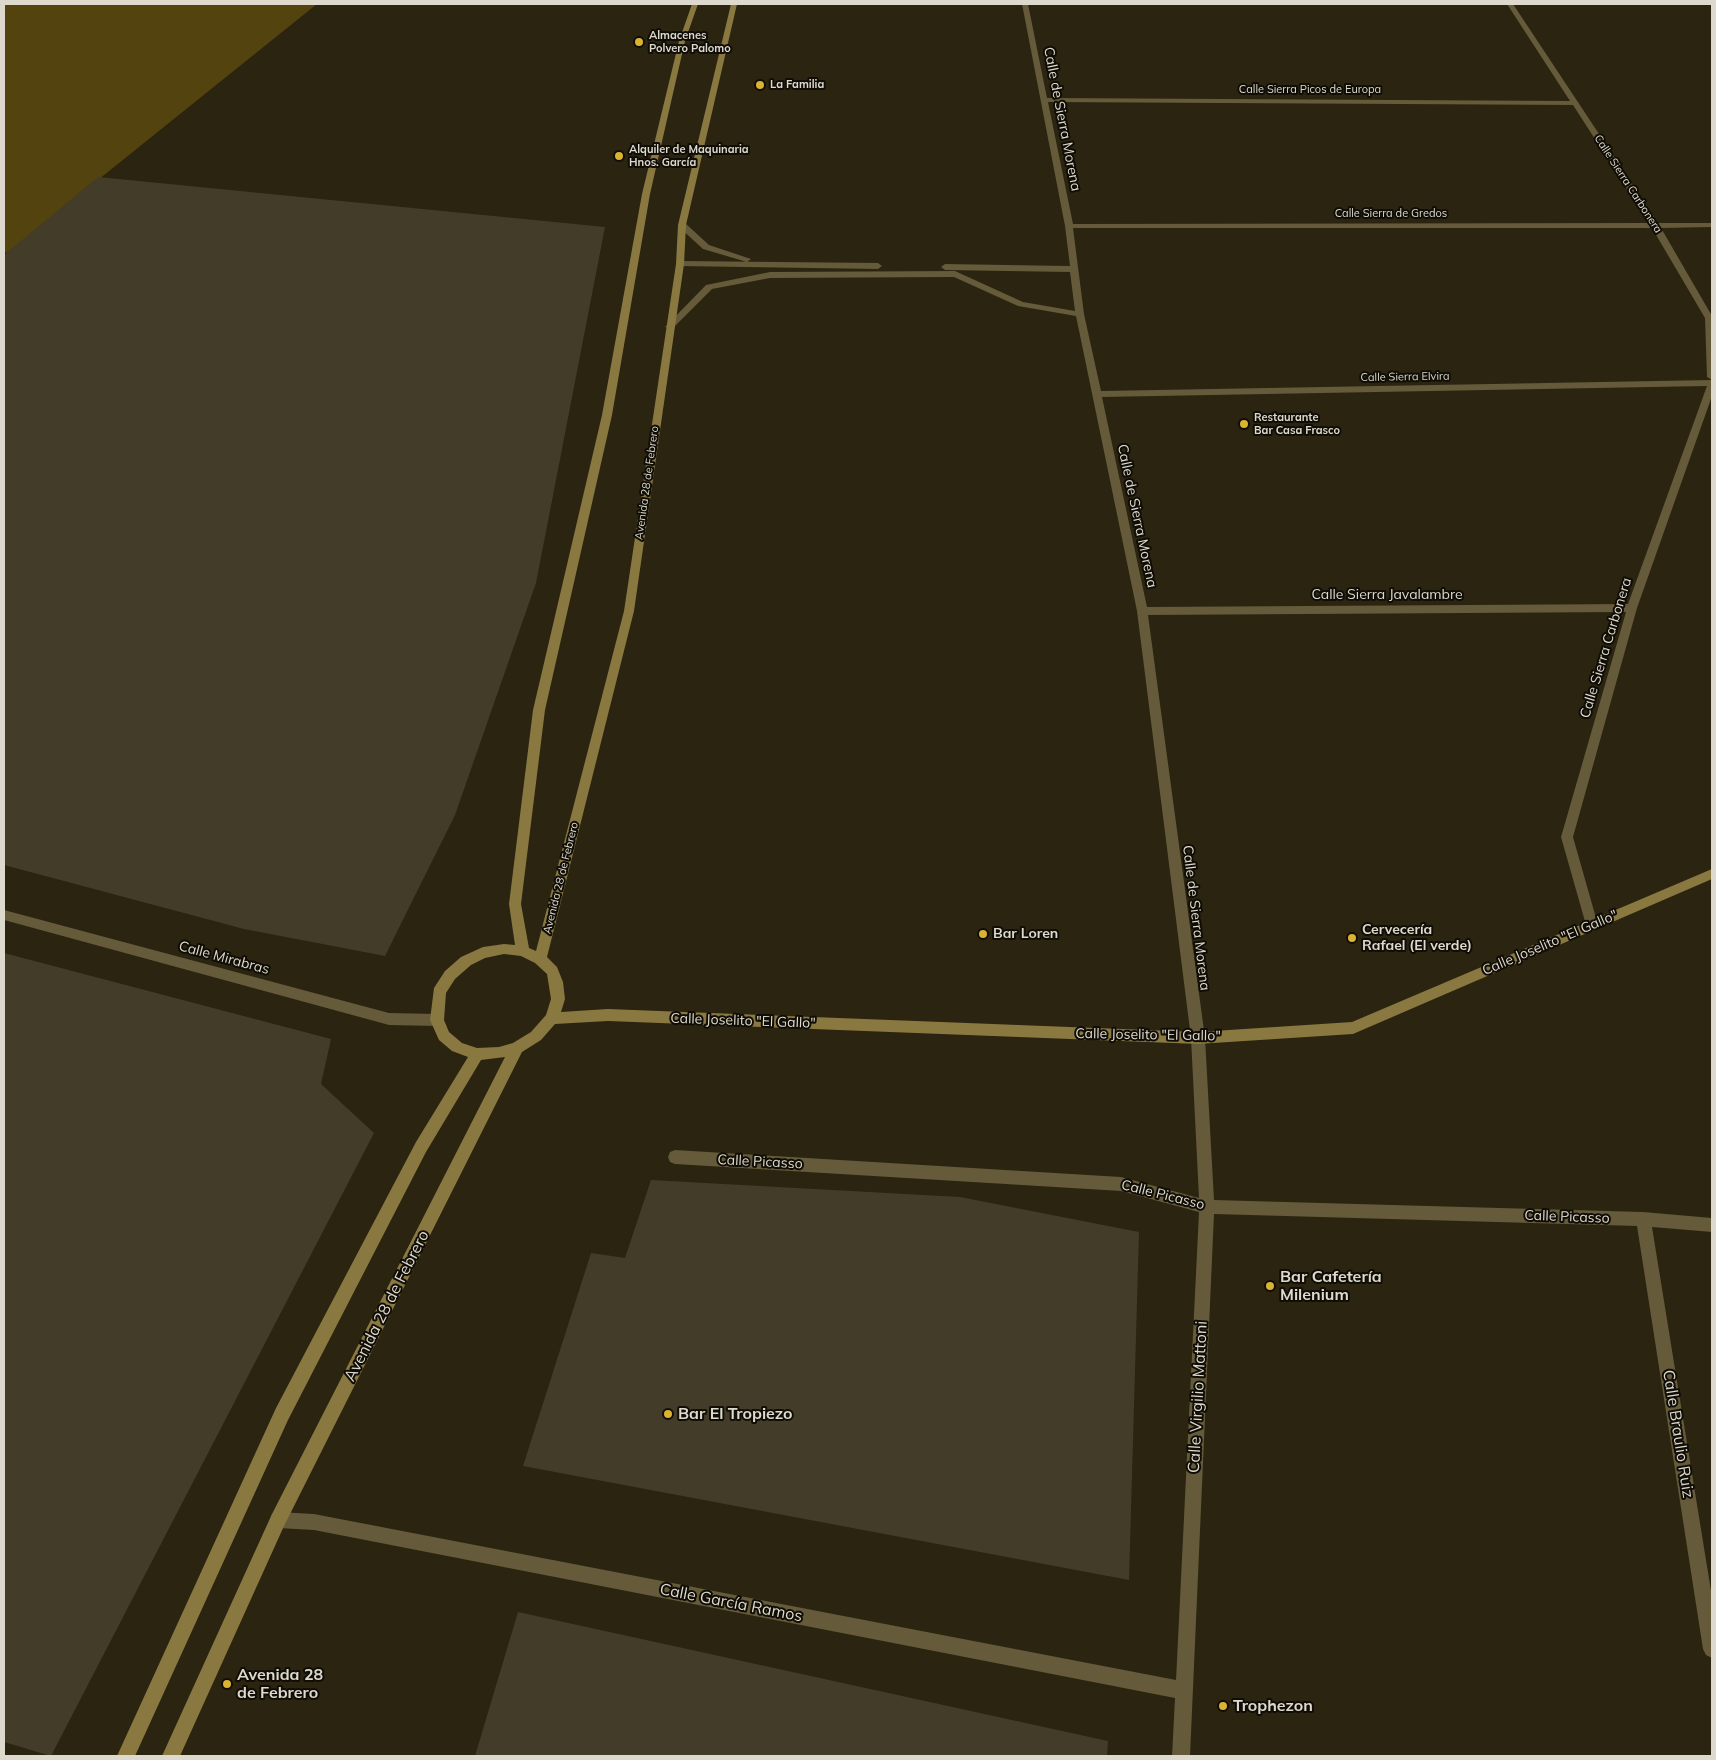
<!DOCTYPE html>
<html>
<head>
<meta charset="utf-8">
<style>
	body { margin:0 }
	#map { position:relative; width:1716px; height:1760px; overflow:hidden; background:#2a2410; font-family:Mulish,sans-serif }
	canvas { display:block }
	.frame { position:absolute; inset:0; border:5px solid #ddd9cd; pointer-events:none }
</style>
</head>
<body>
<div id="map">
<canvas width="1716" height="1760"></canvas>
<div class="frame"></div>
</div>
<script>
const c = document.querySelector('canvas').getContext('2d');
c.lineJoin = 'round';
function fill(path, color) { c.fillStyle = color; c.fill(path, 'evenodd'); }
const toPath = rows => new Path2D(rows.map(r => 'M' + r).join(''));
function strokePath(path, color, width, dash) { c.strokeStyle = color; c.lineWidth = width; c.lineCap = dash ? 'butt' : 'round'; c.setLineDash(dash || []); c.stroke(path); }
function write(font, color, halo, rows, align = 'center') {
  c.font = font + ' Mulish,sans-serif'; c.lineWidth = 4; c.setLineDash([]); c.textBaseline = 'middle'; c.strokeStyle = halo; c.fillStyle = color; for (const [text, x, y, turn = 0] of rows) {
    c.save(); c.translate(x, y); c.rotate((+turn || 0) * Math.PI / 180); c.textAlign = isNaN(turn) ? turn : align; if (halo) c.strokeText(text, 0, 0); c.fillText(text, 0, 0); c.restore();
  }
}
fill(toPath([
	[4,4,317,4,7,253,4,252]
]), '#53430f');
fill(toPath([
	[98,177,605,227,536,583,455,815,385,956,244,929,4,865,4,255],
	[4,953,331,1039,321,1084,374,1133,51,1756,4,1742],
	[651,1180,960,1197,1139,1232,1129,1580,523,1466,591,1253,625,1258],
	[518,1612,1108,1741,1107,1756,475,1756]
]), '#433c28');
fill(toPath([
	[1022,4,1028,4,1047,98,1570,101,1507,4,1513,4,1658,223,1712,223,1712,227,1661,228,1712,316,1712,380,1707,377,1705,318,1652,228,1073,228,1084,314,1101,391,1712,380,1712,396,1637,608,1573,837,1598,925,1597,929,1592,930,1587,929,1586,925,1561,837,1626,612,1148,615,1205,1038,1214,1200,1643,1212,1712,1218,1712,1232,1652,1227,1712,1597,1712,1658,1706,1655,1703,1649,1637,1226,1214,1214,1190,1756,1172,1756,1175,1698,314,1530,278,1528,272,1526,270,1520,272,1514,278,1512,314,1514,1176,1680,1199,1212,1121,1191,675,1164,670,1162,668,1157,670,1152,675,1150,1121,1177,1199,1198,1191,1038,1137,611,1076,316,1018,306,954,277,770,278,712,289,672,329,665,327,706,285,770,272,955,271,1023,302,1075,311,1070,272,945,270,941,267,945,264,1070,266,1065,226,1022,4],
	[1048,102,1573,105,1649,223,1073,224,1048,102],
	[1707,386,1628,604,1147,607,1102,397,1707,386],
	[679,223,685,223,709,245,751,259,747,262,703,249,679,227,679,223],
	[680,261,878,263,882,266,878,269,677,266,677,262,680,261],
	[4,910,389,1013,437,1014,442,1016,444,1020,442,1024,437,1026,389,1025,4,920,4,910]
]), '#655a39');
fill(toPath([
	[692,4,698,4,685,41,650,194,612,415,545,710,521,904,529,948,536,951,624,611,676,264,678,225,731,4,737,4,686,225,684,264,634,611,547,957,557,967,563,982,565,999,561,1012,608,1009,1198,1032,1352,1022,1712,869,1712,879,1353,1034,1198,1044,608,1021,555,1024,541,1040,522,1052,284,1526,180,1756,162,1756,272,1514,505,1057,481,1060,426,1152,288,1420,135,1756,117,1756,276,1408,416,1142,468,1057,452,1051,439,1040,430,1020,434,988,445,971,461,957,483,947,504,944,515,945,509,904,533,710,602,415,642,194,679,41,692,4],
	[504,954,521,956,535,963,547,974,551,999,546,1015,531,1032,513,1043,499,1047,477,1048,462,1043,449,1032,444,1020,446,993,455,979,471,965,485,958,504,954]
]), '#8a7841');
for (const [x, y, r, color] of [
	[639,42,5,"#dab333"],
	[760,85,5,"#dab333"],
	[619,156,5,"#dab333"],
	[1244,424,5,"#dab333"],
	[983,934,5,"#dab333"],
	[1352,938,5,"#dab333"],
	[1270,1286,5,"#dab333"],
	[668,1414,5,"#dab333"],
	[227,1684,5,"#dab333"],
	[1223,1706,5,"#dab333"]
]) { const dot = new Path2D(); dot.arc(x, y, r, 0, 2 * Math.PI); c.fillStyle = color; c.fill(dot); strokePath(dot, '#100d06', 2); }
write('bold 11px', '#ddd9cd', '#100d06', [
	["Almacenes",649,36],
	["Polvero Palomo",649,49],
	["La Familia",770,85],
	["Alquiler de Maquinaria",629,150],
	["Hnos. García",629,163],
	["Restaurante",1254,418],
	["Bar Casa Frasco",1254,431]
], 'left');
write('11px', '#ddd9cd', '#100d06', [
	["Calle Sierra Picos de Europa",1310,90],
	["Calle Sierra Carbonera",1628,184,57],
	["Calle Sierra de Gredos",1391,214],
	["Calle Sierra Elvira",1405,377,-1],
	["Avenida 28 de Febrero",647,483,-82],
	["Avenida 28 de Febrero",561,878,-76]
]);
write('14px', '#ddd9cd', '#100d06', [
	["Calle de Sierra Morena",1062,119,79],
	["Calle de Sierra Morena",1137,516,78],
	["Calle Sierra Javalambre",1387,595],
	["Calle Sierra Carbonera",1606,648,-73],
	["Calle de Sierra Morena",1196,918,83],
	["Calle Joselito \"El Gallo\"",1550,943,-23],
	["Calle Mirabras",224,958,15],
	["Calle Joselito \"El Gallo\"",743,1021,2],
	["Calle Joselito \"El Gallo\"",1148,1035,1],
	["Calle Picasso",760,1162,3],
	["Calle Picasso",1163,1195,14],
	["Calle Picasso",1567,1217,2]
]);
write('bold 14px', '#ddd9cd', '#100d06', [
	["Cervecería",1362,930],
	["Rafael (El verde)",1362,946],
	["Bar Loren",993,934]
], 'left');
write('bold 16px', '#ddd9cd', '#100d06', [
	["Bar Cafetería",1280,1277],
	["Milenium",1280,1295],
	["Bar El Tropiezo",678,1414],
	["Avenida 28",237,1675],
	["de Febrero",237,1693],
	["Trophezon",1233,1706]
], 'left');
write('16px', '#ddd9cd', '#100d06', [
	["Avenida 28 de Febrero",387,1306,-63],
	["Calle Virgilio Mattoni",1198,1397,-87],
	["Calle Braulio Ruiz",1678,1434,81],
	["Calle García Ramos",731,1603,11]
]);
</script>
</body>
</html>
